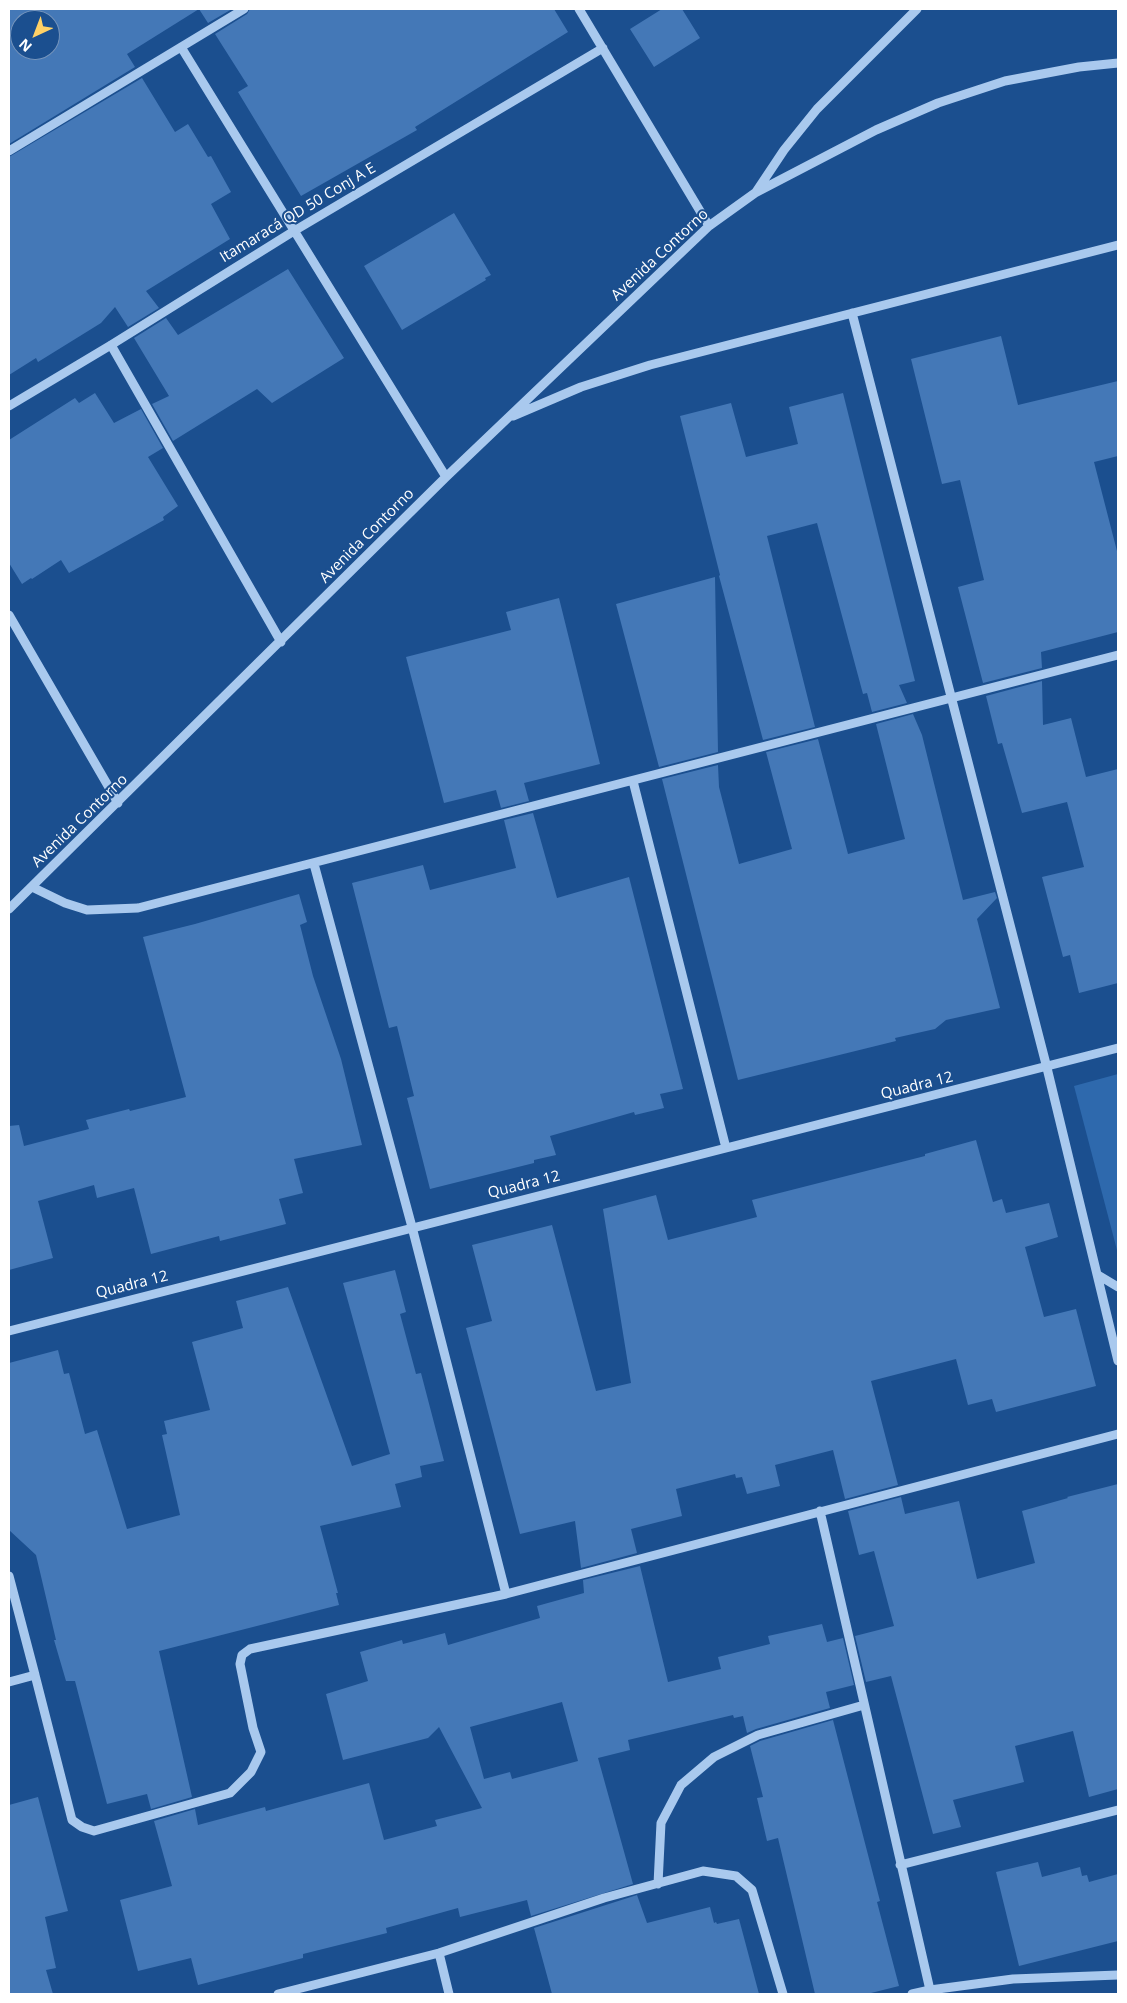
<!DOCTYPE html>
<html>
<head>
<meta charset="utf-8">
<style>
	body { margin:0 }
	#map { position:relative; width:1127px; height:2003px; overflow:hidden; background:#1b4f8f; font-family:"Open Sans",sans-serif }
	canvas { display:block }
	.frame { position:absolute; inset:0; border:10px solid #fff; pointer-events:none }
	.north { position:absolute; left:10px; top:10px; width:50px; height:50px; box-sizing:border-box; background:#1b4f8f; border:1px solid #7695bc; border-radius:50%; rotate:223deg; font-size:14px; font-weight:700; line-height:20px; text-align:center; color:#fff }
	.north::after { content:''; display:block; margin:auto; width:18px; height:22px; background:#ffd166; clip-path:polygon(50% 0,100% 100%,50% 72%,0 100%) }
</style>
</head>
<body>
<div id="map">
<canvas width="1127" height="2003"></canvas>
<div class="frame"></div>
<div class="north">N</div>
</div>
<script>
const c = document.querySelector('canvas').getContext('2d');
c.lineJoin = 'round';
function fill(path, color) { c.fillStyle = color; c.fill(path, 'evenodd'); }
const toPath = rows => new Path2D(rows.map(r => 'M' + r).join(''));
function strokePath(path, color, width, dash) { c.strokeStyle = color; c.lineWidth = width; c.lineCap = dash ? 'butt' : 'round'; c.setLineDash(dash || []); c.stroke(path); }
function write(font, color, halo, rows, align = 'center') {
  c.font = font + ' "Open Sans",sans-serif'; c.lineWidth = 4; c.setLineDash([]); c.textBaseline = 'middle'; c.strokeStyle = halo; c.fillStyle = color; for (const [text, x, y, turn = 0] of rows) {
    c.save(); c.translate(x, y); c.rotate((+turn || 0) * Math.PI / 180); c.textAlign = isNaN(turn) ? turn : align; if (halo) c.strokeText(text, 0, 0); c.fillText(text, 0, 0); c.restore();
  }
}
fill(toPath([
	[1118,1074,1118,1254,1074,1086]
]), '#2e69ad');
fill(toPath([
	[9,9,232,9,208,23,199,9,127,54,135,67,9,144],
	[20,20,50,20,50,50,20,50],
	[250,9,554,9,568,32,415,127,417,130,301,196,238,92,248,86,215,34,247,14],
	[662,9,682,9,700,38,654,67,630,29],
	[142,78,175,132,188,124,208,157,211,156,231,192,211,204,230,239,146,291,159,308,128,327,115,307,101,323,38,362,36,358,9,375,9,157],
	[454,213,491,275,485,278,486,280,402,330,364,266],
	[288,269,344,358,272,403,257,389,173,441,152,404,169,396,134,338,166,318,178,335],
	[1001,336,1018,405,1118,381,1118,456,1094,462,1118,555,1118,632,1041,652,1042,668,983,683,958,587,984,580,960,480,942,484,911,359],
	[95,393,114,423,141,409,163,448,148,457,178,506,163,517,164,520,69,573,61,560,32,579,31,578,22,584,9,563,9,440,75,398,79,403],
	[843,393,915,681,899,685,907,703,872,712,867,693,863,694,817,523,767,536,815,727,763,740,719,576,720,575,680,416,731,403,746,457,798,444,789,407],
	[715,577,718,752,659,767,616,604],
	[559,598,600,764,524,783,529,801,501,808,496,790,444,803,406,657,511,630,506,612],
	[1042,681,1043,725,1071,718,1086,777,1118,769,1118,983,1079,993,1070,955,1063,957,1042,877,1084,867,1067,802,1022,813,1002,743,998,744,986,696],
	[913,714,922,735,963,900,995,892,997,898,977,919,1000,1008,946,1020,935,1029,895,1038,896,1041,738,1080,662,779,718,765,719,787,739,864,792,849,766,752,818,739,848,854,905,839,876,724],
	[533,813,557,898,629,877,683,1089,660,1094,664,1108,635,1115,634,1112,550,1136,556,1155,534,1160,534,1163,430,1189,407,1098,414,1096,397,1026,389,1028,352,883,423,865,430,890,516,868,504,820],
	[299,894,307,922,300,925,313,976,341,1059,362,1145,294,1159,303,1193,279,1199,286,1224,220,1241,219,1236,151,1254,134,1188,97,1198,94,1185,38,1201,53,1258,9,1270,9,1126,19,1125,24,1146,89,1129,86,1120,129,1109,130,1111,186,1097,143,937,195,924],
	[976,1140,993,1202,1002,1199,1006,1213,1049,1203,1058,1237,1025,1247,1044,1317,1076,1309,1096,1386,996,1412,992,1399,968,1405,956,1359,871,1381,898,1485,845,1499,833,1450,775,1465,780,1486,747,1494,742,1477,736,1478,735,1474,676,1489,682,1516,631,1529,637,1553,581,1568,575,1521,520,1534,466,1328,492,1321,472,1245,552,1225,596,1391,631,1383,603,1209,656,1195,668,1240,757,1217,752,1200,925,1156,925,1154],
	[395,1270,406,1312,400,1314,416,1374,421,1373,444,1461,420,1466,422,1477,395,1484,401,1507,320,1526,338,1593,336,1593,339,1605,159,1651,192,1797,151,1809,147,1794,107,1804,75,1681,66,1681,54,1640,56,1640,36,1555,9,1530,9,1363,58,1350,64,1374,69,1373,85,1434,97,1430,127,1529,180,1515,162,1435,167,1434,164,1421,210,1410,192,1342,243,1328,236,1301,288,1287,352,1466,390,1454,343,1283],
	[1118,1484,1118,1789,1089,1797,1073,1731,1015,1746,1024,1782,953,1800,961,1827,933,1834,891,1676,866,1682,855,1636,894,1626,874,1551,859,1555,848,1511,901,1497,905,1514,959,1501,977,1579,1035,1563,1022,1511,1068,1498,1067,1497],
	[640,1566,668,1682,721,1669,718,1657,770,1644,768,1636,822,1624,827,1642,843,1638,854,1685,826,1692,830,1708,756,1729,747,1733,743,1716,734,1718,733,1715,628,1740,630,1750,598,1758,633,1884,531,1916,527,1900,460,1917,458,1908,386,1928,387,1933,303,1954,303,1958,198,1985,191,1958,138,1971,120,1900,172,1886,154,1821,195,1809,198,1825,265,1807,266,1811,369,1783,384,1840,437,1826,435,1820,482,1808,439,1727,428,1738,343,1760,326,1694,368,1681,360,1652,402,1640,403,1644,445,1633,448,1645,540,1618,537,1606,584,1593,583,1580],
	[562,1702,578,1761,512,1779,510,1772,484,1779,470,1727],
	[833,1720,880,1901,877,1902,899,1986,867,1994,815,1994,778,1838,767,1841,757,1798,763,1797,750,1746,760,1741],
	[38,1797,68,1911,45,1917,56,1968,46,1970,53,1994,9,1994,9,1805],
	[1038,1862,1042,1877,1080,1867,1082,1876,1087,1875,1089,1882,1118,1874,1118,1941,1019,1966,996,1872],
	[637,1895,647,1923,710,1907,714,1923,716,1922,717,1924,739,1919,759,1994,552,1994,534,1928]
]), '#4478b7');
strokePath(toPath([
	[579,9,709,226],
	[181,47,446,477],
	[9,151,244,9],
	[756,192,784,150,817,109,917,9],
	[852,313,1047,1068,1118,1361],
	[111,345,281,642],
	[9,406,111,345,294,231,603,48],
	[513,416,581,387,650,365,1118,245],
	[9,615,118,803],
	[633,781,726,1148],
	[314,864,412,1227,506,1594,1118,1434],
	[32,887,65,903,87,910,138,908,1118,655],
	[9,909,446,477,709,226,755,193,876,130,938,103,1005,81,1079,67,1118,63],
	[1098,1275,1118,1287],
	[9,1331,1118,1048],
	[820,1511,930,1990],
	[9,1576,35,1675],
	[9,1682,35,1675,72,1820,82,1827,94,1831,230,1793,251,1772,261,1752,253,1728,240,1664,242,1655,250,1649,506,1594],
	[900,1865,1118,1810],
	[658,1884,661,1823,681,1785,714,1757,758,1735,864,1705],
	[439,1953,449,1994],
	[278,1994,439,1953,604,1898,703,1871,736,1876,752,1890,783,1994],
	[912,1994,930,1990,1013,1979,1118,1975]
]), '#a9c9ee', 9);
write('15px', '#fff', '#1b4f8f', [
	["Itamaracá QD 50 Conj A E",298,213,-31],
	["Avenida Contorno",660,255,-43],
	["Avenida Contorno",367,536,-45],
	["Avenida Contorno",80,821,-44],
	["Quadra 12",917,1086,-14],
	["Quadra 12",524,1185,-14],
	["Quadra 12",132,1285,-14]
]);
</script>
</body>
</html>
